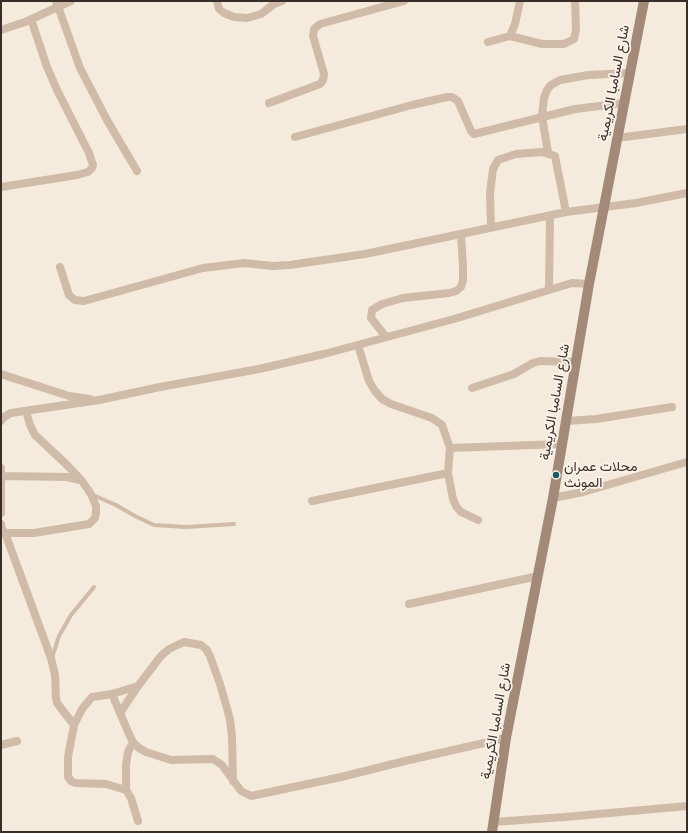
<!DOCTYPE html>
<html>
<head>
<meta charset="utf-8">
<style>
	body { margin:0 }
	#map { position:relative; width:688px; height:833px; overflow:hidden; background:#f5ebdc; font-family:"Fira Sans Condensed",sans-serif }
	canvas { display:block }
	.frame { position:absolute; inset:0; border:2px solid #3a2f28; pointer-events:none }
</style>
</head>
<body>
<div id="map">
<canvas width="688" height="833"></canvas>
<div class="frame"></div>
</div>
<script>
const c = document.querySelector('canvas').getContext('2d');
c.lineJoin = 'round';
const toPath = rows => new Path2D(rows.map(r => 'M' + r).join(''));
function strokePath(path, color, width, dash) { c.strokeStyle = color; c.lineWidth = width; c.lineCap = dash ? 'butt' : 'round'; c.setLineDash(dash || []); c.stroke(path); }
function write(font, color, halo, rows, align = 'center') {
  c.font = font + ' "Fira Sans Condensed",Vazirmatn,sans-serif'; c.lineWidth = 3.5; c.setLineDash([]); c.textBaseline = 'middle'; c.strokeStyle = halo; c.fillStyle = color; for (const [text, x, y, turn = 0] of rows) {
    c.save(); c.translate(x, y); c.rotate((+turn || 0) * Math.PI / 180); c.textAlign = isNaN(turn) ? turn : align; if (halo) c.strokeText(text, 0, 0); c.fillText(text, 0, 0); c.restore();
  }
}
strokePath(toPath([
	[93,495,116,505,135,516,154,525,186,527,234,524],
	[52,658,59,636,71,615,94,587]
]), '#cfbba7', 4);
strokePath(toPath([
	[56,1,80,68,107,120,137,171],
	[217,1,219,9,224,13,234,17,247,18,261,14,274,4,282,1],
	[1,30,25,22,71,1],
	[510,36,542,44,564,44,574,39,576,30,575,1],
	[488,42,510,36,515,24,520,1],
	[269,103,320,84,323,80,324,74,313,36,314,29,320,24,404,1],
	[295,137,412,105,447,97,452,97,458,101,471,131,474,134,575,109,624,103],
	[617,138,687,129],
	[548,153,542,116,544,98,547,90,551,85,560,80,588,75,630,73],
	[1,187,77,175,88,172,92,168,93,165,89,153,57,90,47,67,31,19],
	[491,228,490,193,493,169,498,160,516,154,542,152,555,156,566,212],
	[60,267,69,295,75,300,84,301,203,268,244,263,273,266,290,265,365,254,566,212,636,203,687,193],
	[549,290,550,216],
	[386,337,371,318,372,310,382,304,403,298,449,293,456,291,461,287,463,280,463,267,461,234],
	[358,345,369,381,375,391,382,399,391,404,432,418,442,425,450,448,448,473,453,499,456,506,461,512,478,520],
	[1,374,69,396,90,399],
	[472,388,514,374,533,363,540,361,576,362],
	[1,421,4,417,11,413,99,400,160,387,259,369,324,354,454,319,572,283,589,284],
	[566,421,596,419,672,407],
	[450,448,562,444],
	[1,468,1,513],
	[2,476,67,477,80,480],
	[553,498,583,492,687,462],
	[312,501,448,473],
	[1,524,2,529,5,533,34,533,89,524,95,518,96,512,96,506,91,494,82,481,67,465,35,435,30,425,26,411],
	[5,533,51,658,55,675,56,698,57,703,74,725],
	[409,604,538,576],
	[138,686,112,694,92,697,82,709,74,725,68,757,68,777,71,781,75,783,106,784,126,790,131,798,138,821],
	[112,694,129,734,133,742,139,748,146,752,171,760,213,759,222,765,241,791,251,796,341,777,405,761,506,738],
	[120,713,138,686,161,656,169,649,184,642,201,645,206,649,210,656,220,684,230,719,232,737,233,781],
	[1,745,17,741],
	[126,790,126,765,128,752,133,742],
	[493,822,565,817,687,806]
]), '#cfbba7', 8);
strokePath(toPath([
	[492,832,506,738,553,498,589,284,644,1]
]), '#a38978', 10);
for (const [x, y, r, color] of [
	[556,475,4,"#195961"]
]) { const dot = new Path2D(); dot.arc(x, y, r, 0, 2 * Math.PI); c.fillStyle = color; c.fill(dot); strokePath(dot, '#fcf4ea', 1.5); }
write('14px', '#3a2f28', '#fcf4ea', [
	["شارع السامبا الكريمية",614,83,-79],
	["شارع السامبا الكريمية",555,402,-80],
	["شارع السامبا الكريمية",496,721,-80]
]);
write('14px', '#3a2f28', '#fcf4ea', [
	["محلات عمران",564,467],
	["المونث",564,483]
], 'left');
</script>
</body>
</html>
